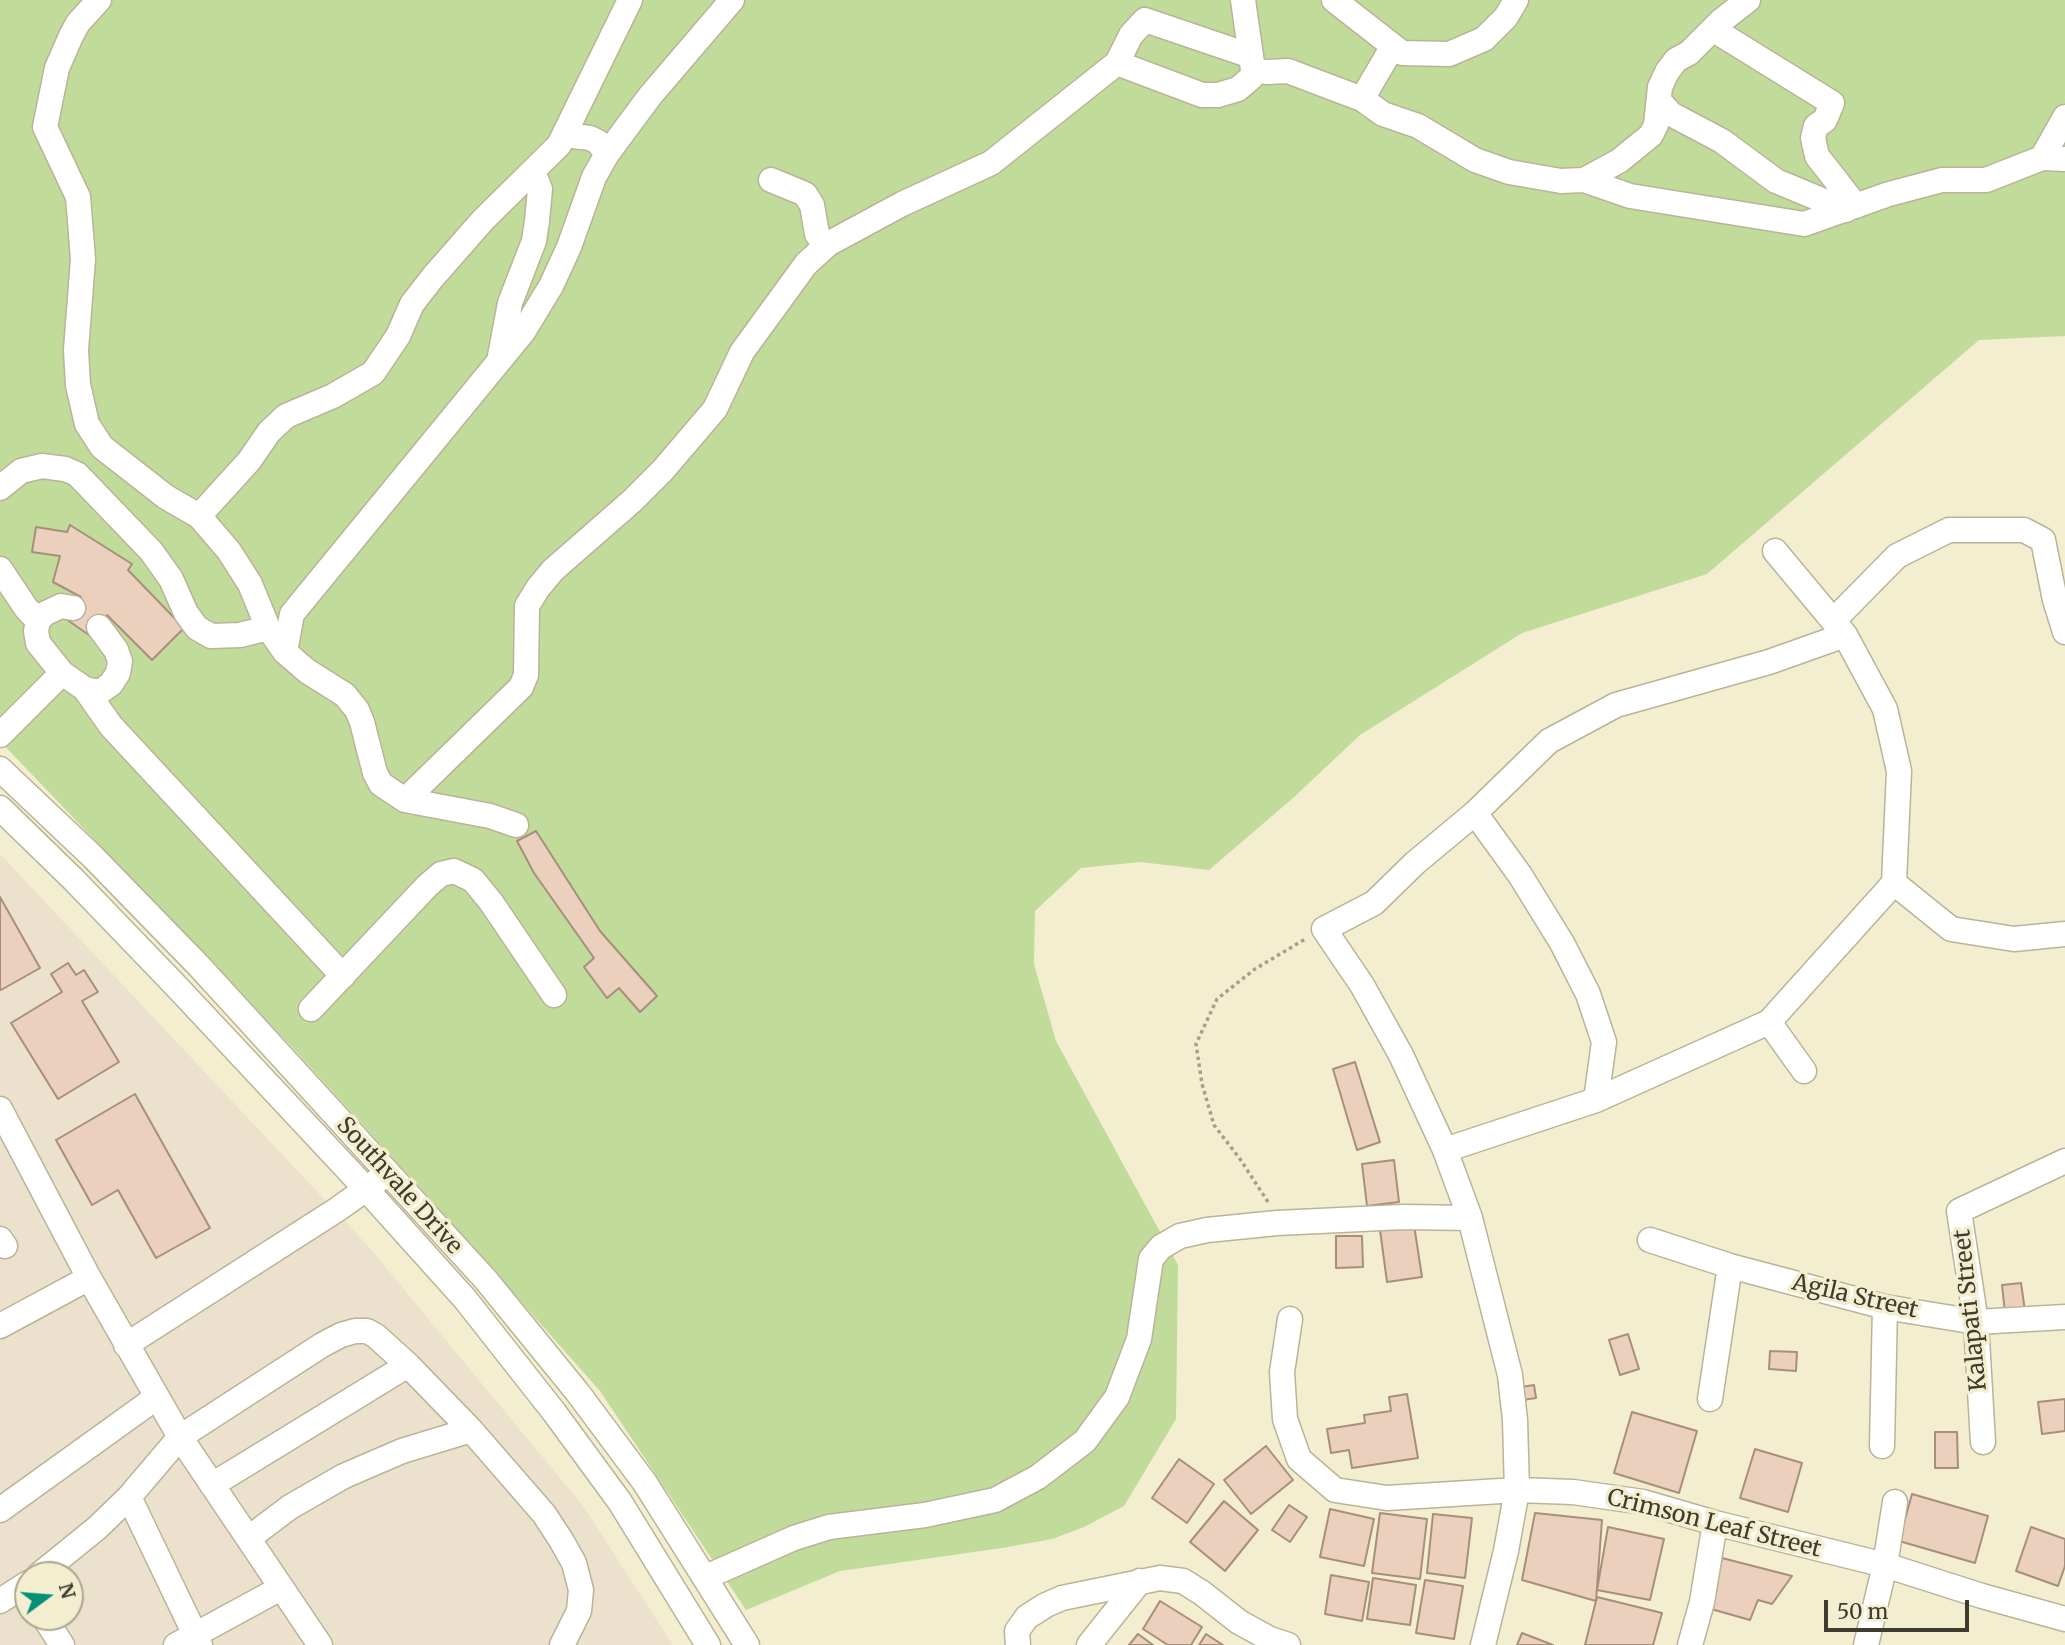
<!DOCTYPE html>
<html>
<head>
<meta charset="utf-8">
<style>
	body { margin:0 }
	#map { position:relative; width:2065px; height:1645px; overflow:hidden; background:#f3eecf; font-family:Merriweather,serif }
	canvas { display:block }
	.north { position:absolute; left:14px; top:1561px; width:70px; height:70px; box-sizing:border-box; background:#f3eecf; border:2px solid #aba68f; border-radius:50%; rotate:74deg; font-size:19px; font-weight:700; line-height:28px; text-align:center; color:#3e3b2f }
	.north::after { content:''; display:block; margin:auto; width:24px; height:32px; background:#06907a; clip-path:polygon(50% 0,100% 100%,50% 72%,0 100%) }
	.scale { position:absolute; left:1824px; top:1600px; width:145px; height:32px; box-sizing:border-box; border:4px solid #3e3b2f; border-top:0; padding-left:9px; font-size:21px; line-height:24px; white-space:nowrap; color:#3e3b2f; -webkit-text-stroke:5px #f3eecf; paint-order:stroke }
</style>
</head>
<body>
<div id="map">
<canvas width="2065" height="1645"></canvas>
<div class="north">N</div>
<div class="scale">50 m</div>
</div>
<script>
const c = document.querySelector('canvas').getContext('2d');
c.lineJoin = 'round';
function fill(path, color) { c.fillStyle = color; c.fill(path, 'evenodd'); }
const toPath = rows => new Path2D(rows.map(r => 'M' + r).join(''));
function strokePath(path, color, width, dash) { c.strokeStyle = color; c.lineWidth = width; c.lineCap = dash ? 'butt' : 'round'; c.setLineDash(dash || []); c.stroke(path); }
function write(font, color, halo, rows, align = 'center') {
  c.font = font + ' Merriweather,serif'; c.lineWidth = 7; c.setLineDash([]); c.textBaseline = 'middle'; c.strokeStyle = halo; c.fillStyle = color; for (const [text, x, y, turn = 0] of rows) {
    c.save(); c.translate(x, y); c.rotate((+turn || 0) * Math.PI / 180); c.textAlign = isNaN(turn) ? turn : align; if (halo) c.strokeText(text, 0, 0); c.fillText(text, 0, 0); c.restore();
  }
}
fill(toPath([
	[0,854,368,1246,583,1506,673,1645,0,1645],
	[28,1575,70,1575,70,1617,28,1617]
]), '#ece1cd');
fill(toPath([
	[0,0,2065,0,2065,336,1979,340,1707,574,1522,633,1360,735,1293,798,1209,870,1140,862,1081,868,1035,911,1034,964,1056,1041,1178,1265,1176,1419,1124,1506,1084,1527,1052,1539,1002,1548,840,1571,746,1610,600,1391,429,1198,293,1048,0,741]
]), '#c0db9a');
const building = toPath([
	[70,525,132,564,128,570,184,628,152,660,107,615,92,637,66,619,81,597,53,582,60,556,32,552,36,527,67,532,70,525],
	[536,831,600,931,657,996,640,1012,619,988,607,998,584,967,594,958,534,873,517,841,536,831],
	[0,897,40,968,1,990,0,988,0,897],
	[68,963,76,975,84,970,98,992,82,1001,119,1062,58,1099,11,1023,62,992,51,974,68,963],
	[1355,1062,1380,1142,1357,1150,1333,1069,1355,1062],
	[135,1094,210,1228,156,1258,118,1190,92,1205,56,1140,135,1094],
	[1394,1160,1399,1202,1367,1206,1362,1164,1394,1160],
	[1414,1225,1422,1277,1387,1282,1380,1230,1414,1225],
	[1336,1236,1362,1236,1363,1267,1336,1268,1336,1236],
	[2021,1283,2025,1311,2005,1313,2002,1285,2021,1283],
	[1628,1334,1639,1369,1620,1375,1609,1340,1628,1334],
	[1770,1351,1797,1352,1796,1371,1769,1369,1770,1351],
	[1534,1385,1536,1398,1523,1400,1521,1387,1534,1385],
	[1407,1394,1418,1458,1352,1468,1349,1450,1331,1453,1327,1429,1365,1423,1364,1415,1391,1411,1389,1397,1407,1394],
	[2065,1399,2065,1431,2042,1434,2038,1402,2065,1399],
	[1632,1412,1697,1431,1679,1493,1614,1473,1632,1412],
	[1935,1432,1957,1432,1958,1468,1935,1468,1935,1432],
	[1266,1446,1293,1480,1251,1514,1224,1480,1266,1446],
	[1755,1449,1802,1463,1788,1512,1740,1498,1755,1449],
	[1179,1459,1214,1484,1187,1523,1152,1498,1179,1459],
	[1912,1494,1988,1516,1975,1563,1899,1541,1912,1494],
	[1224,1501,1258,1530,1225,1571,1190,1542,1224,1501],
	[1289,1505,1307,1517,1290,1542,1272,1530,1289,1505],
	[1330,1509,1374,1519,1364,1566,1320,1557,1330,1509],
	[1380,1513,1427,1519,1420,1579,1372,1573,1380,1513],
	[1535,1513,1602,1520,1596,1601,1522,1580,1535,1513],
	[1433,1514,1472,1518,1465,1578,1427,1573,1433,1514],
	[1608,1527,1664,1539,1650,1600,1597,1590,1608,1527],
	[2031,1527,2065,1539,2065,1566,2058,1586,2016,1571,2031,1527],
	[1722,1558,1792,1576,1772,1604,1758,1600,1750,1620,1711,1609,1722,1558],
	[1331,1575,1369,1582,1362,1621,1325,1614,1331,1575],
	[1373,1578,1416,1585,1410,1625,1367,1619,1373,1578],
	[1425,1580,1463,1586,1454,1639,1416,1633,1425,1580],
	[1597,1597,1662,1613,1653,1645,1585,1645,1597,1597],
	[1160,1601,1202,1627,1191,1645,1168,1645,1143,1629,1160,1601],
	[1522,1633,1553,1645,1517,1645,1522,1633],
	[1138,1634,1153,1645,1129,1645,1138,1634],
	[1206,1634,1223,1645,1199,1645,1206,1634]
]);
fill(building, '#ebd1bd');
strokePath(building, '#a78f7c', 2);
const minor = toPath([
	[99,0,78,23,71,36,57,68,45,127,78,197,83,259,76,350,78,385,87,424,102,447,166,497,199,516,229,551,250,584,268,628,285,652,307,671,345,695,357,710,362,722,375,773,381,784,405,800,490,816,516,825],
	[1243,0,1253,70,1266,72,1288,71,1362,99,1383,114,1418,126,1475,160,1509,172,1561,181,1584,180],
	[1334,0,1402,53,1449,54,1484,39,1506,17,1516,0],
	[1748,0,1721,21,1689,53,1676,60,1667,72,1660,87,1656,125,1651,135,1619,161,1584,180,1630,196,1804,224,1889,194,1942,180,1986,180,2042,158,2065,159],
	[1714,30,1832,103,1825,120,1816,126,1813,138,1817,156,1856,206],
	[1117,63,1131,35,1145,20,1251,56],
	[1362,99,1393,46],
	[1659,101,1671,114,1722,141,1776,181,1846,210],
	[564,135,590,138,598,142,607,154],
	[2042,158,2065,117],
	[771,180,805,194,812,205,817,234,822,241,828,244],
	[500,356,510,303,534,241,537,221,540,189,533,172],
	[0,488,21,471,42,466,65,469,77,474,151,551,171,579,186,613,197,628,211,636,240,635,268,628],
	[199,516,249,461,269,432,286,416,333,396,373,373,398,336,412,304,433,277,483,220,559,145,630,0],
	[0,569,26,608,38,621],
	[73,608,61,606,44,614,38,621,36,631,38,643,62,673,85,689,93,691,101,691,111,684,118,673,120,661,116,650,99,627],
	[1833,621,1897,556,1949,530,2024,530,2043,540,2055,600,2065,632],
	[285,652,292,614,523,332,551,286,569,247,594,177,607,154,650,96,732,0],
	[85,689,111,726,343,976],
	[0,735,62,673],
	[0,769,93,857,199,966,486,1280,578,1393,645,1483,747,1645],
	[405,800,521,687,526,675,527,606,538,588,553,570,632,501,663,470,715,409,742,352,806,264,828,244,902,204,991,163,1117,63,1202,95,1218,95,1238,89,1252,77,1253,70],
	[0,808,74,880,177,987,367,1190,465,1299,554,1412,620,1502,708,1645],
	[1475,813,1520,875,1562,943,1588,994,1604,1042,1596,1100],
	[1894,883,1951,929,2014,939,2065,934],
	[311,1009,427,886,441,874,454,871,473,880,491,902,554,995],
	[1769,1022,1804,1071],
	[0,1109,89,1278,180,1437,320,1645],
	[1445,1150,1596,1100,1769,1022,1894,883,1899,771,1885,709,1845,635,1775,551],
	[0,1239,5,1246],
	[1650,1240,1730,1266,1885,1307,1976,1322,2065,1317],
	[1290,1319,1282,1372,1285,1419,1299,1459,1335,1490,1387,1498,1517,1490,1573,1492,1643,1502,1715,1523,1885,1565,1982,1596,2065,1619],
	[0,1326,89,1278],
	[126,1345,338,1209,377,1181],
	[1710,1399,1730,1266],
	[1983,1442,1976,1322,1959,1211,2065,1161],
	[1882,1446,1885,1307],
	[212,1485,408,1365],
	[129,1497,200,1645],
	[0,1510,157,1397],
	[249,1538,290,1507,344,1476,402,1451,471,1430],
	[39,1575,97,1528,129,1497,180,1437,322,1345,341,1335,355,1331,367,1331,376,1336,408,1365,471,1430,544,1514,561,1540,574,1563,581,1590,579,1611,562,1645],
	[706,1577,794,1538,829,1527,925,1515,995,1500,1038,1477,1085,1441,1117,1397,1139,1339,1151,1259,1161,1247,1180,1236,1207,1230,1277,1223,1403,1217,1470,1218],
	[0,1601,28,1583],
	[44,1617,62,1645],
	[176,1645,281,1588],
	[1018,1645,1017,1631,1027,1617,1046,1605,1062,1598,1160,1578,1183,1581,1202,1593,1239,1622,1270,1639,1288,1645],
	[1089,1645,1140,1581],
	[1483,1645,1506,1551,1517,1490,1515,1420,1510,1375,1470,1218,1445,1150,1401,1055,1362,985,1324,929,1374,903,1415,863,1475,813,1549,741,1616,705,1769,662,1845,635],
	[1690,1645,1702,1602,1715,1523],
	[1866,1645,1885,1565,1895,1502]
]);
strokePath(minor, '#bab497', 27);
strokePath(toPath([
	[1268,1202,1240,1159,1214,1125,1202,1084,1196,1044,1217,999,1255,969,1307,938]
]), '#a4a089', 3.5, [3.5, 3.5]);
strokePath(minor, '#fff', 24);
write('23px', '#3e3b2f', '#f3eecf', [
	["Southvale Drive",399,1186,48],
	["Agila Street",1855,1297,13],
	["Kalapati Street",1971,1310,-96],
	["Crimson Leaf Street",1714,1524,14]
]);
</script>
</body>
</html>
